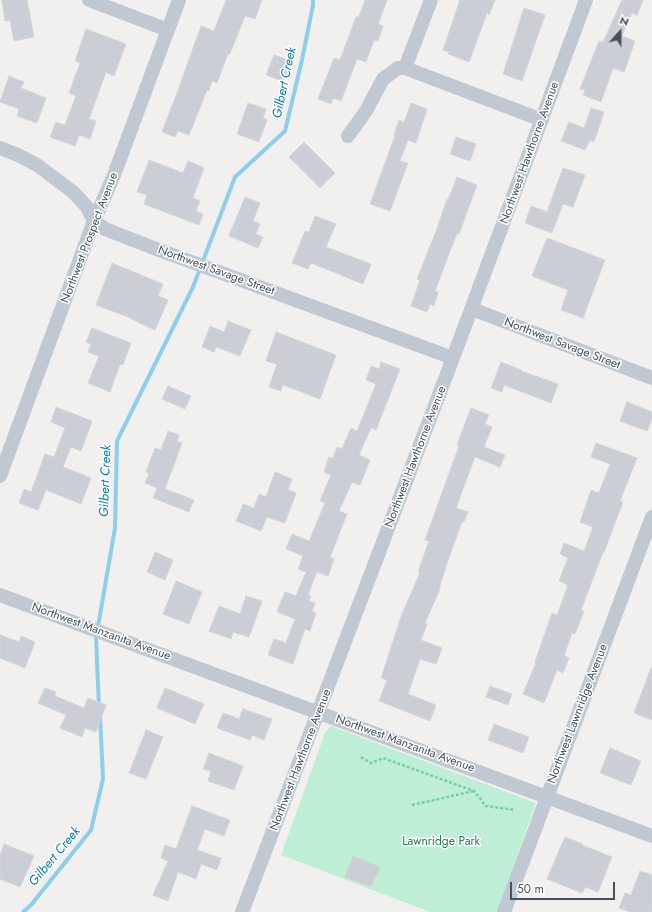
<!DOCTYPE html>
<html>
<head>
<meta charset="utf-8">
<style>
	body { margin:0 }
	#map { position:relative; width:652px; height:912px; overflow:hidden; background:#f2f0ef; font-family:Jost,sans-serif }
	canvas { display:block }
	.north { position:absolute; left:600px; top:12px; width:40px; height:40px; -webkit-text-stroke:3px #fff; paint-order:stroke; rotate:21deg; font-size:11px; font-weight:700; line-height:16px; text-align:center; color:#47515d }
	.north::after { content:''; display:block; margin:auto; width:14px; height:18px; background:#47515d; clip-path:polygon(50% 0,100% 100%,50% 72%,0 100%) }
	.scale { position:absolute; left:510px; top:882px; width:105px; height:18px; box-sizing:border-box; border:2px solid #47515d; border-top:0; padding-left:5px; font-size:12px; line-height:14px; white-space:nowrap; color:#47515d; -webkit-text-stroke:3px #fff; paint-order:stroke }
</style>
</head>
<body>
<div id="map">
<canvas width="652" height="912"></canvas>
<div class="north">N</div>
<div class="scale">50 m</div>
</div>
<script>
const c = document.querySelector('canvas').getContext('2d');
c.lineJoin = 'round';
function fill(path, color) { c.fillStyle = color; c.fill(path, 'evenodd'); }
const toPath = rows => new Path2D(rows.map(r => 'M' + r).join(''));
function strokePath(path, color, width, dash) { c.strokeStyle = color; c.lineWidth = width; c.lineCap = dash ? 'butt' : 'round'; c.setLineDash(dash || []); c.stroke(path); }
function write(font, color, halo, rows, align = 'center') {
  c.font = font + ' Jost,sans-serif'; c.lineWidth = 3; c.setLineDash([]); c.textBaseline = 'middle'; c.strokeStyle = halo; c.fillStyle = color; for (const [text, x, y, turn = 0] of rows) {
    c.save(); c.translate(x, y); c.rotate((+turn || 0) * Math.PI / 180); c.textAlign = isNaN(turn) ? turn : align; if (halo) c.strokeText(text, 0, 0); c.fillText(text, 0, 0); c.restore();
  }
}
fill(toPath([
	[331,726,536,803,497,912,430,912,281,855,325,733]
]), '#beefd6');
strokePath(toPath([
	[99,707,96,638,115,528,117,441,193,287,235,177,285,131,302,60,313,5,313,0],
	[23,912,31,905,91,830,103,779,100,716]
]), '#8bcfec', 4);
const building = toPath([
	[2,0,27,0,34,37,14,41,10,20,5,21,2,0],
	[226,0,262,0,255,19,245,16,230,54,228,54,217,83,212,81,209,91,207,90,189,135,178,131,175,137,162,132,177,93,201,26,214,31,226,0],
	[365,0,387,0,378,24,383,26,378,41,374,40,366,62,357,59,341,101,333,98,331,104,318,99,334,58,340,60,356,17,359,17,365,0],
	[460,0,495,0,489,15,487,13,469,62,448,54,449,52,443,50,460,0],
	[622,0,643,0,637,15,632,13,622,36,635,41,624,72,613,68,601,102,583,95,585,90,580,89,599,41,603,42,622,0],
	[524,8,545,15,522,81,503,74,524,8],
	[86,29,126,44,114,76,106,72,89,119,96,121,90,139,79,135,75,146,50,137,56,122,65,125,76,96,69,93,80,63,75,61,86,29],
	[274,55,291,61,283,81,266,75,274,55],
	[9,76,24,82,21,88,46,98,37,123,17,116,19,109,0,102,9,76],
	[248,103,266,109,263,118,267,120,259,142,237,134,248,103],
	[411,103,427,109,416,143,408,140,400,161,408,163,390,211,370,204,395,136,394,135,399,120,404,122,411,103],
	[591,108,604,112,594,142,590,140,585,150,561,141,569,122,584,128,591,108],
	[456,137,476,144,470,161,450,154,456,137],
	[304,142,335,173,320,188,289,157,304,142],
	[149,160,183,173,188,161,204,168,193,198,200,201,196,211,203,214,199,225,144,204,147,195,137,192,149,160],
	[563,168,585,175,573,207,563,204,552,233,525,223,531,206,547,212,563,168],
	[457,177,477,185,459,234,457,233,435,291,438,292,434,306,430,304,427,312,411,306,420,280,417,279,438,226,447,199,448,200,457,177],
	[245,197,260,203,253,221,260,224,256,234,263,237,258,248,229,236,245,197],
	[315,216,336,224,326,247,371,264,363,284,311,263,308,269,292,263,305,231,309,232,315,216],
	[547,238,605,260,583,318,561,310,568,290,532,276,547,238],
	[112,263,163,284,158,296,168,300,155,330,131,319,131,318,96,305,112,263],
	[228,321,251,330,240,356,216,347,214,352,202,347,210,326,224,332,228,321],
	[92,328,131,343,123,365,120,364,110,392,88,383,99,356,88,352,91,344,86,342,92,328],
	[276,332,336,355,320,399,283,385,281,391,269,387,277,364,266,361,276,332],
	[381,362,400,369,376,430,371,428,359,455,370,460,360,485,352,482,339,511,347,514,330,557,334,559,328,576,317,572,308,595,311,596,309,601,315,603,312,611,316,613,310,631,305,629,293,664,268,655,274,639,286,643,295,619,277,612,285,592,296,596,306,572,298,569,303,556,286,549,292,534,309,541,325,503,320,501,331,475,324,472,329,457,333,458,337,447,342,449,351,428,357,431,376,384,366,380,371,366,379,369,381,362],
	[501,362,521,370,521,371,558,384,551,403,504,385,502,392,491,388,501,362],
	[168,386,191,396,185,409,162,399,168,386],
	[627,402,652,412,652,419,647,431,620,421,627,402],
	[56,407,92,421,81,451,71,447,63,467,91,478,81,504,46,490,38,510,19,503,24,489,31,492,45,454,54,457,65,428,51,422,56,407],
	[471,408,489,415,485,424,492,427,484,447,505,455,500,467,475,457,456,508,468,512,464,522,462,522,449,557,439,589,440,589,425,623,427,624,421,640,442,648,436,664,420,659,408,694,436,705,430,721,379,701,387,680,381,678,402,614,420,573,418,572,429,541,425,540,459,446,457,445,471,408],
	[168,431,179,435,177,441,182,443,165,489,194,500,189,512,153,498,157,488,145,483,149,473,146,472,155,448,161,450,168,431],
	[596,443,637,458,620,501,623,502,604,552,603,552,581,610,584,611,575,634,572,633,564,656,569,658,563,673,557,670,544,703,523,694,536,663,535,662,552,613,557,615,568,585,559,581,568,558,560,554,564,543,584,551,593,527,580,522,591,490,599,493,610,464,591,457,596,443],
	[275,472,292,479,288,490,296,493,285,523,267,517,261,531,236,521,243,504,254,508,259,494,266,497,275,472],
	[155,552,173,560,165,580,147,572,155,552],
	[176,581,202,592,189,624,163,614,176,581],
	[246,596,262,601,249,637,233,632,231,639,209,631,219,606,240,614,246,596],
	[0,635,19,642,21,636,35,642,25,668,0,658,0,635],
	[651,668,652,668,652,720,634,713,651,668],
	[490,686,512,694,508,705,486,697,490,686],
	[45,688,56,692,55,696,84,708,88,698,106,705,96,732,85,728,82,737,60,728,66,715,38,703,45,688],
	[165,688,204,704,195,724,157,708,165,688],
	[243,709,272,719,264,740,252,735,250,740,217,728,223,713,239,719,243,709],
	[494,724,529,737,523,753,488,740,494,724],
	[146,730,163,737,146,779,129,773,146,730],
	[610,748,641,761,631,785,600,773,610,748],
	[209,753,243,766,234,790,208,781,211,771,203,769,209,753],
	[192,806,230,820,224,836,205,829,197,850,221,858,217,870,201,864,196,879,178,872,168,901,153,895,168,861,161,858,165,845,176,849,192,806],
	[565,837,583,844,582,845,612,857,598,892,585,887,582,893,547,879,565,837],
	[4,844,34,856,20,887,0,879,0,855,4,844],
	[353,856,380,867,371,887,345,877,353,856],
	[640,871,652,875,652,912,630,912,619,908,625,893,631,895,640,871]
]);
fill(building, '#cbced5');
strokePath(building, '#d3d5db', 1);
strokePath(toPath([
	[361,757,371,763,383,758,474,791,486,806,515,810],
	[412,805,474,791]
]), '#76cdab', 2.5, [3, 2]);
strokePath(toPath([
	[89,0,168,30],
	[405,68,431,0],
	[348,136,366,111,383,79,398,68,405,68,542,120],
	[0,148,18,155,37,165,73,192,87,207,94,221,105,229,159,250,453,358],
	[472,309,652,378],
	[0,476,94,221,114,175,179,0],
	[0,595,652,836],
	[242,912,453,358,586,0],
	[504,912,652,517]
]), '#c0c8d1', 14);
write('12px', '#47515d', '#fff', [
	["Northwest Hawthorne Avenue",530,153,-70],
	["Northwest Prospect Avenue",90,238,-69],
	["Northwest Savage Street",216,271,20],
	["Northwest Savage Street",562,344,21],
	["Northwest Hawthorne Avenue",416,457,-69],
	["Northwest Manzanita Avenue",101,632,20],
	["Northwest Lawnridge Avenue",578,714,-69],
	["Northwest Manzanita Avenue",405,744,20],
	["Northwest Hawthorne Avenue",301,760,-69]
]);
write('12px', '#177f55', '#fff', [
	["Lawnridge Park",441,842]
]);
write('italic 13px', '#0c7aab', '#fff', [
	["Gilbert Creek",285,83,-78],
	["Gilbert Creek",106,481,-88],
	["Gilbert Creek",55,857,-50]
]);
</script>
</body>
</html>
